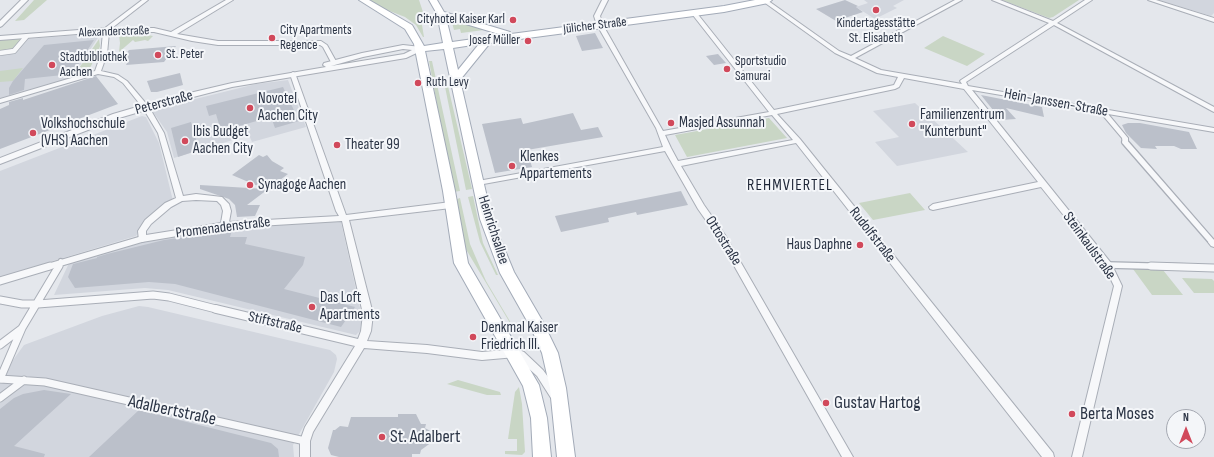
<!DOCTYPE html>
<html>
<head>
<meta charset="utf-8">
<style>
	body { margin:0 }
	#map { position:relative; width:1214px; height:457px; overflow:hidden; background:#e4e7ec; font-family:"Sofia Sans Condensed",sans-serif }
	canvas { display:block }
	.north { position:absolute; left:1166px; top:409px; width:40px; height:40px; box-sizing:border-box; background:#f4f6f9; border:1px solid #a4a8b1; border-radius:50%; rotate:0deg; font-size:11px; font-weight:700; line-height:16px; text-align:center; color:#2b3445 }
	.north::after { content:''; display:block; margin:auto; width:14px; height:18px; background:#d1495b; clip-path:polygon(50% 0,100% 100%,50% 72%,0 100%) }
</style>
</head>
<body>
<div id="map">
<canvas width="1214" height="457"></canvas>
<div class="north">N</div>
</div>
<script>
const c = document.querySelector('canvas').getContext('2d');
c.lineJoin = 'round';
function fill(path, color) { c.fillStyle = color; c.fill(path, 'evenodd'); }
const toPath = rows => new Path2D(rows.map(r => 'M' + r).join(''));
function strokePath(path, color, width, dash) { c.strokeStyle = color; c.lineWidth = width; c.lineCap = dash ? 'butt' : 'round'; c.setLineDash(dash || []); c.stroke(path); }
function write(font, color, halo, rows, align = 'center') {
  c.font = font + ' "Sofia Sans Condensed",sans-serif'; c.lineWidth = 4; c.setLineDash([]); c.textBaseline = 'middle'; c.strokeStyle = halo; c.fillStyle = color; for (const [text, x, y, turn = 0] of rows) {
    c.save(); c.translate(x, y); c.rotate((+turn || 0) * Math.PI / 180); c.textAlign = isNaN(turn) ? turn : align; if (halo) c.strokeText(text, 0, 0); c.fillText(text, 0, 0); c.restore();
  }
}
fill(toPath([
	[864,0,904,0,893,6,897,8,875,19,856,7,868,3],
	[1158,0,1214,0,1214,13,1211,16],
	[92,34,99,36,72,78,0,99,0,54,16,52,27,39],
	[288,80,306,127,252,142,249,135,174,158,167,132,153,112,175,104,256,84],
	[915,103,968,152,897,166,875,142,899,137,873,111],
	[142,116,146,117,159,143,173,201,154,212,144,222,136,236,0,277,0,171],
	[338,221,341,222,362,317,360,331,356,335,168,290,145,288,54,295,70,261,145,242,179,235,232,228],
	[139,306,148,307,330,350,336,355,337,359,334,372,293,445,294,457,0,457,0,378,24,345,102,316]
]), '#d2d6de');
fill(toPath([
	[34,0,47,0,24,20,15,21],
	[367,0,419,0,423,12,420,13,424,37,423,37,416,25,405,17,382,8],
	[1002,0,1079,0,1053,17,1049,18],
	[451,19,484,30,461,33,460,29,454,30],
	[126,31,153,36,148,41,145,40,135,42,133,40,119,52,120,43,119,35,120,32],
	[943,36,985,54,967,66,924,48],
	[22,38,12,50,0,51,0,40],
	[99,39,100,46,98,52,91,66,88,70,82,74,73,77],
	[429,61,432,61,460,191,453,192],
	[23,68,13,81,0,82,0,71],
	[444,82,447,82,472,189,466,190],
	[769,118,787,138,687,157,675,135],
	[910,193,925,210,873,220,859,203],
	[473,196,483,243,498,275,496,275,480,242,468,197],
	[460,198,470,244,486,281,511,323,510,323,464,246,454,200],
	[1133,269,1163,270,1183,295,1152,295],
	[1182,278,1212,279,1214,281,1214,293,1194,293],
	[458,380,500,392,501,395,487,395,447,384],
	[519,387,522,404,525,452,522,455,505,454,505,451,517,451,517,439,508,439,515,392]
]), '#c9d6c5');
fill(toPath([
	[845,0,858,6,856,7,863,12,836,21,816,9],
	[595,33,603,48,582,51,576,36],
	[94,40,72,74,25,79,24,90,9,95,9,88,13,81,44,45],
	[176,46,164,62,126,65,127,63,118,63,129,50],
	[718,54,726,63,714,65,706,56],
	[180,73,183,85,157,92,151,92,147,81],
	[96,76,118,104,0,149,0,109,9,105,9,102,23,98,23,100],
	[283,87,299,121,275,128,271,117,221,131,216,114,209,116,206,106],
	[981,95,1042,107,1044,117,1006,108,1016,119,1001,120],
	[573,113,581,130,598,127,603,137,527,150,532,167,495,173,482,124,521,118,523,124],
	[191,122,199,150,178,157,171,128],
	[1128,123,1140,123,1189,132,1197,149,1181,149,1174,146,1155,146,1157,149,1141,148,1126,133,1122,125],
	[259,155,263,157,267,155,272,161,284,168,280,171,288,174,247,205,260,205,255,216,237,217,235,205,229,199,200,189,200,185,265,189,232,175],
	[681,191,688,205,637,215,636,212,608,218,609,222,561,232,555,216],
	[232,230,230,237,247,237,245,244,305,257,303,265,284,289,355,307,341,327,175,284,149,282,75,288,68,277,73,264,97,258,97,257,107,254,164,240],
	[44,390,71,394,14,446,45,454,44,457,0,457,0,409,14,398,23,394],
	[139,410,271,443,278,449,279,457,89,457],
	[398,414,416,414,421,424,426,424,425,428,432,432,433,439,432,442,421,450,420,454,412,454,412,457,339,457,331,455,328,448,333,430,335,430,340,426,348,427,351,417,398,417]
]), '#bbc0ca');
const pedestrianFar2 = toPath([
	[0,53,14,51,26,37]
]);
const pedestrianFar1 = toPath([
	[1125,142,1212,242],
	[1108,265,1186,267],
	[47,267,142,239],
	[58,267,61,262]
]);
const pedestrian = toPath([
	[1151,266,1214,268],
	[0,281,50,266],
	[0,300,22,304,38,304,153,295,169,297,216,309],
	[0,345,21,329],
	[0,379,45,382,305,441],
	[0,379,22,328,59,266],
	[0,398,24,380]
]);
const minor = toPath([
	[142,0,148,0,112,28,154,28,171,32,226,0,233,0,177,34,218,41,321,41,327,45,337,63,336,64,332,64,323,47,320,45,218,45,192,41,154,32,109,32,107,54,101,71,118,75,127,81,149,107,164,133,183,196,196,194,222,197,229,204,231,211,229,222,339,216,336,211,290,74,293,72,295,73,346,215,451,202,455,205,451,208,349,220,373,314,371,331,367,341,427,345,482,352,517,349,524,352,543,370,559,392,560,395,559,398,555,399,551,398,537,376,516,357,482,360,427,353,364,348,313,432,310,441,310,457,300,457,300,441,305,427,355,346,216,313,213,312,212,309,213,306,216,305,358,339,361,331,363,314,342,221,225,228,142,242,139,241,138,231,145,220,165,203,176,198,158,133,143,108,123,83,114,77,98,74,0,103,0,99,95,71,101,54,103,32,0,40,0,36,105,28,142,0],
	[196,200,217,201,221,205,223,211,221,223,146,235,146,231,151,224,171,207,182,201,196,200],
	[602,0,608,0,600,16,603,25,663,131,769,112,692,14,691,13,694,11,696,12,774,110,894,85,898,77,877,73,835,53,761,0,767,0,839,51,851,56,955,0,962,0,855,58,881,70,962,84,960,81,961,80,1049,23,992,0,1000,0,1053,21,1085,0,1092,0,1057,23,1214,107,1214,112,1212,111,1054,25,966,82,968,86,1214,128,1214,132,1108,114,1128,138,1128,142,1125,144,1123,144,1122,138,1100,112,972,90,1111,263,1122,286,1082,457,1072,457,1114,286,1105,267,1041,187,933,210,930,209,929,207,933,204,1038,182,964,89,904,78,899,87,895,89,777,114,800,139,1053,453,1054,457,1042,457,796,143,681,166,704,205,725,235,853,457,842,457,719,239,698,209,665,151,478,185,475,185,474,183,475,181,478,181,663,147,656,128,597,25,594,16,602,0],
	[772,115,793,140,678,161,671,148,665,135,772,115],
	[1148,0,1156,0,1214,18,1214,22,1148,0],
	[1212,239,1214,240,1214,247,1211,246,1208,242,1212,239]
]);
const tertiary = toPath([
	[21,0,28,0,2,26,0,27,0,21,21,0],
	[403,45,421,47,425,49,406,58,232,87,170,103,119,118,0,164,0,158,113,114,164,99,232,83,326,67,323,65,324,63,362,53,403,45],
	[403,49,412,50,404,54,331,66,363,57,403,49]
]);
const primary = toPath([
	[359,0,369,0,412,25,424,46,443,43,437,14,429,0,437,0,444,12,510,32,511,34,724,6,755,0,772,0,768,3,724,12,490,43,460,80,492,219,514,272,543,322,558,353,566,388,575,457,557,457,550,388,542,353,531,328,500,273,480,219,444,49,425,51,455,191,468,263,539,385,547,418,551,457,533,457,531,418,523,386,454,263,443,191,414,44,405,29,359,0],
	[446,18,502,35,452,42,446,18],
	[479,44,458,70,453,48,479,44]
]);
strokePath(pedestrianFar2, '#a9aeb7', 6);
strokePath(pedestrianFar1, '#a9aeb7', 8);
strokePath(pedestrian, '#a9aeb7', 9);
strokePath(minor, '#a9aeb7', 2);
strokePath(tertiary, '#a9aeb7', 2);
strokePath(primary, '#a3abb8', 2);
strokePath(pedestrianFar2, '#f7f8fa', 4.5);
strokePath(pedestrianFar1, '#f7f8fa', 5.5);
strokePath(pedestrian, '#f7f8fa', 7);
fill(minor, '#f7f8fa');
fill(tertiary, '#f7f8fa');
fill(primary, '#fff');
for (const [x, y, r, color] of [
	[876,10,4,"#d1495b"],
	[513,20,4,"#d1495b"],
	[272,38,4,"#d1495b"],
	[528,41,4,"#d1495b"],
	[158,55,4,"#d1495b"],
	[52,65,4,"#d1495b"],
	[727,69,4,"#d1495b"],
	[418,83,4,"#d1495b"],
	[250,108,4,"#d1495b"],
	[671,123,4,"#d1495b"],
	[912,124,4,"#d1495b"],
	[33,133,4,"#d1495b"],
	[185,141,4,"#d1495b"],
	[337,145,4,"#d1495b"],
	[512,166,4,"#d1495b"],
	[250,185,4,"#d1495b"],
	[860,245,4,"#d1495b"],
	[312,307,4,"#d1495b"],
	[473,337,4,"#d1495b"],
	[826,403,4,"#d1495b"],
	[1072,414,4,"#d1495b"],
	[382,437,4,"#d1495b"]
]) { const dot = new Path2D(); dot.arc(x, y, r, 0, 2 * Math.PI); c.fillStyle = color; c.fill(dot); strokePath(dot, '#f4f6f9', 1.5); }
write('13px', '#2b3445', '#f4f6f9', [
	["Cityhotel Kaiser Karl",505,20,"right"],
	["Kindertagesstätte",876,24,"center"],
	["St. Elisabeth",876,39,"center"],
	["City Apartments",280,31],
	["Regence",280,46],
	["Josef Müller",520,41,"right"],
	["St. Peter",166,55],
	["Stadtbibliothek",60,58],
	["Aachen",60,73],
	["Sportstudio",735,62],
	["Samurai",735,77],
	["Ruth Levy",426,83]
], 'left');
write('13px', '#2b3445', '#f4f6f9', [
	["Jülicher Straße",595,26,-7],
	["Alexanderstraße",114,32,-2]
]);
write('15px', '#2b3445', '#f4f6f9', [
	["Novotel",258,99],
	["Aachen City",258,116],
	["Familienzentrum",920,115],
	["\"Kunterbunt\"",920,132],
	["Masjed Assunnah",679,123],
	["Volkshochschule",41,124],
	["(VHS) Aachen",41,141],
	["Ibis Budget",193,132],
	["Aachen City",193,149],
	["Theater 99",345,145],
	["Klenkes",520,157],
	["Appartements",520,174],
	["Synagoge Aachen",258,185],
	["Haus Daphne",852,245,"right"],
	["Das Loft",320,298],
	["Apartments",320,315],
	["Denkmal Kaiser",481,328],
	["Friedrich III.",481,345]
], 'left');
write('15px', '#2b3445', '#f4f6f9', [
	["Peterstraße",164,103,-15],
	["Hein-Janssen-Straße",1056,103,10],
	["Promenadenstraße",223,228,-7],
	["Heinrichsallee",493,230,72],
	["Rudolfstraße",872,235,52],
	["Ottostraße",723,241,58],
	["Steinkaulstraße",1089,246,54],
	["Stiftstraße",275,323,13]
]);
c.letterSpacing = '1px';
write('16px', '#1d2536', '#f4f6f9', [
	["REHMVIERTEL",790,186]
]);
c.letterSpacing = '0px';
write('18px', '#2b3445', '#f4f6f9', [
	["Gustav Hartog",834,403],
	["Berta Moses",1080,414],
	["St. Adalbert",390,437]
], 'left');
write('18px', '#2b3445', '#f4f6f9', [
	["Adalbertstraße",172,411,12]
]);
</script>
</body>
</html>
